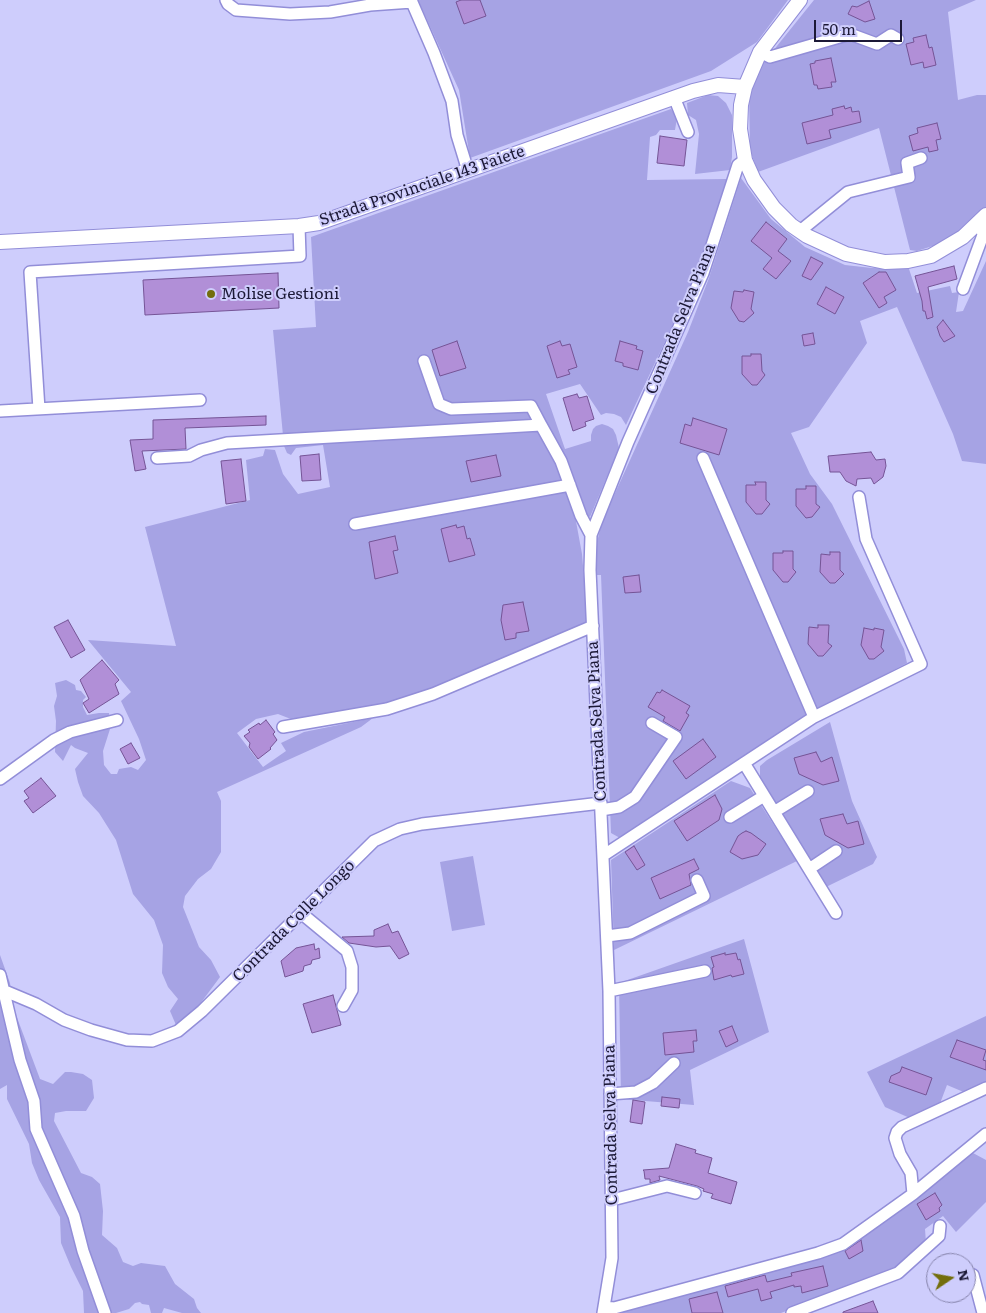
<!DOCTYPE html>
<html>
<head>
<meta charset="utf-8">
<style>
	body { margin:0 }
	#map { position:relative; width:986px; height:1313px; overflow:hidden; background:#cecdfc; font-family:Literata,serif }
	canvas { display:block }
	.north { position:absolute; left:926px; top:1253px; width:50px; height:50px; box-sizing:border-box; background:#cecdfc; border:1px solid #8785ad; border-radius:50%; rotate:78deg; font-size:14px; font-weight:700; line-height:20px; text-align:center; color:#1c1936 }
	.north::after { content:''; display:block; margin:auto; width:18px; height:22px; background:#736e0c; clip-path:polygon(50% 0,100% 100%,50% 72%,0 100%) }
	.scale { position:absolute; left:814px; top:20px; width:88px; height:22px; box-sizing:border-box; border:2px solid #1c1936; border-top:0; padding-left:6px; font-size:15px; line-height:18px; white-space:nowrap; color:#1c1936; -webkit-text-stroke:4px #cecdfc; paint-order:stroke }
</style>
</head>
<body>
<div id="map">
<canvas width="986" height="1313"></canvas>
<div class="north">N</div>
<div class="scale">50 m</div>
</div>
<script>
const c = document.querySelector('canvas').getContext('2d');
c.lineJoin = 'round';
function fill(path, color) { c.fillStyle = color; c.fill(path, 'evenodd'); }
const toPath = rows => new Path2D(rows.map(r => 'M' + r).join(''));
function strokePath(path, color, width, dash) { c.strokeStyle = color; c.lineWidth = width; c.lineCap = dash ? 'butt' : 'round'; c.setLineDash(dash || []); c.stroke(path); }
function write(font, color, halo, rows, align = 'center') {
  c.font = font + ' Literata,serif'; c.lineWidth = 4; c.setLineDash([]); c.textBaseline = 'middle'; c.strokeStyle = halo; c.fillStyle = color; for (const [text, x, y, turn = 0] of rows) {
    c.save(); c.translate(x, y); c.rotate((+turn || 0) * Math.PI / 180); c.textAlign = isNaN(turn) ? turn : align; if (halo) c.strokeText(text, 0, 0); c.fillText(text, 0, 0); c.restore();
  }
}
fill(toPath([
	[418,0,788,0,757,42,711,71,470,158,459,90],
	[814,0,976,0,948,12,958,100,977,95,986,95,986,207,968,225,945,242,917,251,910,250,879,128,758,172,750,150,749,92,756,72],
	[708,95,718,96,726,103,732,115,732,157,730,170,695,174,699,134,696,120,688,115,687,103],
	[671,109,677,118,675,130,660,130,656,135,650,137,647,180,727,179,697,273,626,425,621,417,614,414,606,413,601,415,580,384,546,394,565,449,591,441,591,435,593,429,596,426,602,424,608,426,613,429,616,435,619,448,590,517,573,505,582,554,588,624,417,694,365,709,296,721,278,714,256,719,237,733,263,767,286,751,281,743,304,732,373,718,361,727,217,792,221,801,221,852,211,869,198,879,185,896,183,907,199,947,211,960,220,977,194,1012,176,1025,170,1011,178,999,168,987,162,973,163,945,154,920,133,894,116,840,99,813,83,796,78,782,75,769,88,753,75,748,71,745,63,761,55,752,56,721,54,706,57,696,55,683,66,680,75,685,76,690,81,691,86,697,83,700,83,707,87,715,99,713,109,713,110,729,103,751,104,765,111,774,117,774,119,769,131,767,138,770,146,760,139,739,121,701,131,692,88,640,176,646,145,527,250,500,246,460,263,456,265,449,275,450,283,474,298,494,330,487,323,445,296,448,291,455,287,453,284,446,273,330,316,327,311,237],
	[741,178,771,219,805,247,845,265,872,268,909,269,917,293,950,286,952,293,959,292,956,312,963,311,986,261,986,464,962,461,953,434,897,307,860,321,867,343,809,427,791,433,810,474,832,504,904,649,907,663,804,717,620,838,611,833,601,575,597,575,597,542,602,522,688,332,709,278],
	[830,722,852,801,877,857,873,864,826,887,760,780,760,766,767,760],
	[731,781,750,788,797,861,614,950,611,860],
	[473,856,485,925,452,931,440,862],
	[744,939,769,1032,690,1070,694,1105,621,1099,619,983],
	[0,955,10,983,13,1007,40,1079,53,1084,65,1072,71,1072,83,1074,92,1080,94,1098,86,1111,66,1111,55,1113,54,1121,81,1173,92,1177,100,1184,103,1211,102,1235,117,1248,123,1262,133,1266,141,1263,165,1266,175,1284,194,1299,197,1308,201,1313,182,1313,164,1308,162,1313,151,1313,149,1305,142,1304,140,1302,135,1303,129,1309,116,1313,84,1313,83,1291,71,1267,61,1243,60,1217,39,1180,32,1163,29,1144,7,1099,7,1085,0,1089],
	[986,1016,986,1083,966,1093,947,1085,939,1106,912,1119,885,1107,867,1072],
	[973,1153,986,1160,986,1202,956,1232,943,1216,925,1229,926,1243,895,1269,781,1313,618,1313,835,1253,925,1192]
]), '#a6a3e4');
const building = toPath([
	[461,0,480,0,486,16,464,24,456,2,461,0],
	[869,1,875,19,865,22,848,14,852,6,857,7,869,1],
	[926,35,929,48,932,47,936,65,924,68,923,62,911,65,906,44,914,42,913,38,926,35],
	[831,58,836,82,831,82,832,87,818,89,817,85,814,85,810,64,815,63,815,61,831,58],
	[844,106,845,109,851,107,852,112,859,111,861,122,829,130,831,138,807,144,802,123,833,115,832,109,844,106],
	[937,123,941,139,936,140,938,150,929,152,928,147,913,151,909,136,918,133,917,128,937,123],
	[660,136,687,140,684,166,657,163,660,136],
	[766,222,787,239,778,251,791,261,776,279,763,269,772,258,751,241,766,222],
	[811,257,823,263,811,280,802,276,811,257],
	[954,266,957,279,928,287,933,317,927,319,925,311,923,311,922,301,915,276,954,266],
	[879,272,886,272,896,290,884,297,887,303,879,308,863,283,879,272],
	[278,273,279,308,145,315,143,280,278,273],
	[826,287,844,297,835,314,817,304,826,287],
	[744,290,754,292,751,309,754,313,744,322,739,321,731,308,734,291,743,292,744,290],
	[943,320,955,336,944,342,940,336,937,327,943,320],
	[813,333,815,344,804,346,802,335,813,333],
	[457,341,466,368,440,376,432,350,457,341],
	[560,341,562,346,570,344,577,367,568,370,570,374,557,378,547,346,560,341],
	[620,341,637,346,636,349,643,351,638,370,623,366,623,363,615,361,620,341],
	[751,354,761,354,762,371,765,375,757,385,752,385,742,374,742,356,751,356,751,354],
	[577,394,579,398,587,396,594,419,585,422,586,426,573,431,563,398,577,394],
	[266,416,266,425,185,428,186,449,142,451,146,469,135,471,130,440,153,439,153,420,266,416],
	[693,418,727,429,719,455,680,443,685,424,691,426,693,418],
	[871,452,876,460,885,459,886,466,883,477,874,484,871,478,857,479,856,486,846,481,840,472,830,472,828,456,871,452],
	[319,454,321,480,302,481,300,456,319,454],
	[496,455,501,476,471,482,466,461,496,455],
	[241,459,246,501,226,504,221,461,241,459],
	[755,482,766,482,766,500,770,504,762,514,756,514,746,502,746,485,756,485,755,482],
	[806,486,816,486,816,504,820,507,812,517,806,518,796,506,796,489,806,489,806,486],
	[456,525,457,528,464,526,467,539,470,538,475,555,449,562,441,529,456,525],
	[395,536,398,550,393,551,398,573,375,579,369,542,395,536],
	[783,551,793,551,793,569,796,572,788,582,783,582,773,570,773,553,783,553,783,551],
	[830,552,840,552,840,570,844,574,835,583,830,583,820,572,821,554,830,555,830,552],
	[639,575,641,592,625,593,623,577,639,575],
	[523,602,529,631,516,633,516,638,505,640,501,620,503,605,523,602],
	[68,620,85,650,71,658,54,627,68,620],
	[818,625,829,625,828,643,832,646,823,656,818,656,808,644,809,627,818,628,818,625],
	[864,628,874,630,874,628,884,630,881,647,884,651,874,659,869,659,861,645,864,628],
	[102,660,119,680,115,684,119,694,89,713,83,703,89,699,80,680,102,660],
	[662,690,690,706,686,713,689,715,680,731,663,721,665,717,648,707,657,692,660,693,662,690],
	[266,720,275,732,273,734,277,740,270,748,271,749,258,759,249,747,250,743,244,736,250,732,248,730,259,723,260,725,266,720],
	[703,739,716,757,686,779,673,761,703,739],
	[131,743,140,758,128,764,120,749,131,743],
	[816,752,821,762,832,757,839,781,823,785,799,774,794,758,816,752],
	[41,778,56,796,33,813,24,801,29,798,24,791,41,778],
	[715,795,722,809,719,820,687,841,674,821,715,795],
	[843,814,847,824,858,821,864,844,848,848,825,835,820,819,843,814],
	[746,831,751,833,766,844,758,855,742,859,730,852,738,836,742,833,746,831],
	[634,846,645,865,637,870,625,852,634,846],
	[694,859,699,869,689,874,691,885,660,899,651,878,694,859],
	[388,924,392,933,398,931,409,954,399,959,390,946,376,947,349,943,342,937,374,936,374,930,388,924],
	[314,944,315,950,319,948,320,958,312,960,311,964,304,966,303,971,285,977,281,961,296,948,314,944],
	[725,953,725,955,736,953,738,960,740,959,744,974,732,977,731,975,714,980,712,968,714,967,711,957,725,953],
	[333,995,341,1025,312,1033,303,1004,333,995],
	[732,1026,738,1041,726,1047,719,1031,732,1026],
	[696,1030,697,1041,693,1041,694,1052,665,1055,663,1033,696,1030],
	[957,1040,986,1050,983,1060,986,1061,986,1070,950,1057,957,1040],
	[902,1067,932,1078,926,1095,889,1082,891,1076,900,1072,902,1067],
	[662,1097,680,1099,679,1108,661,1106,662,1097],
	[633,1100,645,1102,642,1124,630,1122,633,1100],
	[676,1144,696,1150,695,1153,712,1158,708,1173,737,1182,731,1204,711,1198,713,1194,703,1191,704,1189,697,1186,659,1176,660,1180,650,1183,650,1179,645,1179,644,1171,643,1170,669,1168,676,1144],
	[935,1193,942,1205,939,1208,940,1211,926,1220,917,1204,935,1193],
	[861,1240,863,1251,849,1259,845,1251,861,1240],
	[823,1266,828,1286,802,1293,801,1286,794,1287,794,1285,770,1292,772,1298,761,1301,758,1289,728,1297,725,1286,765,1275,767,1282,792,1276,791,1273,823,1266],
	[717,1292,723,1313,692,1313,689,1299,717,1292],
	[873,1301,878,1313,843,1313,843,1312,873,1301]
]);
fill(building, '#b18fd7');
strokePath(building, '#755496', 1);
const minor = toPath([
	[226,0,228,4,236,10,290,14,330,12,370,5,412,2],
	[411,0,434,53,452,101,457,135,468,171],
	[760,52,770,57,850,34,877,44,891,35,898,39],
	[674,97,688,132],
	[800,231,848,192,909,177,907,163,921,158],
	[963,289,983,235,980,221],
	[424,361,439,404,451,409,531,406,541,425],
	[39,409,30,272,300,256,299,226],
	[0,411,200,400],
	[157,458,189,456,201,450,227,443,541,425,561,461,581,516,591,535],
	[703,458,814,717],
	[355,524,570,485],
	[283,727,387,709,433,694,593,626],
	[744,763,836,913],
	[0,779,54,740,70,732,117,720],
	[601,810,619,807,635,797,676,737,652,723],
	[774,812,808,791],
	[730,817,764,796],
	[604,855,814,717,921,664,866,539,859,497],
	[809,869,836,851],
	[301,913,347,951,352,967,352,990,343,1006],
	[607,936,630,933,704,896,697,880],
	[0,975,20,1060,34,1101,36,1129,74,1216,83,1251,105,1313],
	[5,991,36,1004,64,1020,91,1030,127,1040,152,1041,178,1031,202,1011,374,841,400,829,422,824,601,803],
	[609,991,705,971],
	[610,1094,636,1092,653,1083,674,1063],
	[913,1194,911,1173,900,1154,895,1138,897,1132,902,1127,986,1088],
	[612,1200,667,1186,695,1193],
	[973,1275,983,1313],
	[605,1307,614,1308,818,1253,843,1244,913,1194,986,1134],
	[603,1313,612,1258,609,991,590,570,591,535,628,442,703,273,738,165,745,160],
	[792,1313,898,1273,939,1236,940,1226]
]);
const major = toPath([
	[800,0,760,52,745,87,741,105,740,129,745,160,754,180,774,208,791,225,807,236,846,254,885,262,908,261,931,256,963,237,986,215],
	[0,242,299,226,319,223,693,91,718,85,745,87]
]);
strokePath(minor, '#928ed8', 14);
strokePath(major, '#928ed8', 16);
strokePath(minor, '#fff', 11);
strokePath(major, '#fff', 14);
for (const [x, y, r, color] of [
	[211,294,5,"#736e0c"]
]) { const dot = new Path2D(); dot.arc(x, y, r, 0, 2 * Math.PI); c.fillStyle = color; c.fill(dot); strokePath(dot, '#cecdfc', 2); }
write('16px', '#1c1936', '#cecdfc', [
	["Strada Provinciale 143 Faiete",422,186,-19],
	["Contrada Selva Piana",681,319,-68],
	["Contrada Selva Piana",597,721,-93],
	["Contrada Colle Longo",294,921,-45],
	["Contrada Selva Piana",611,1125,-91]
]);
write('16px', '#1c1936', '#cecdfc', [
	["Molise Gestioni",221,294]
], 'left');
</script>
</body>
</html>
